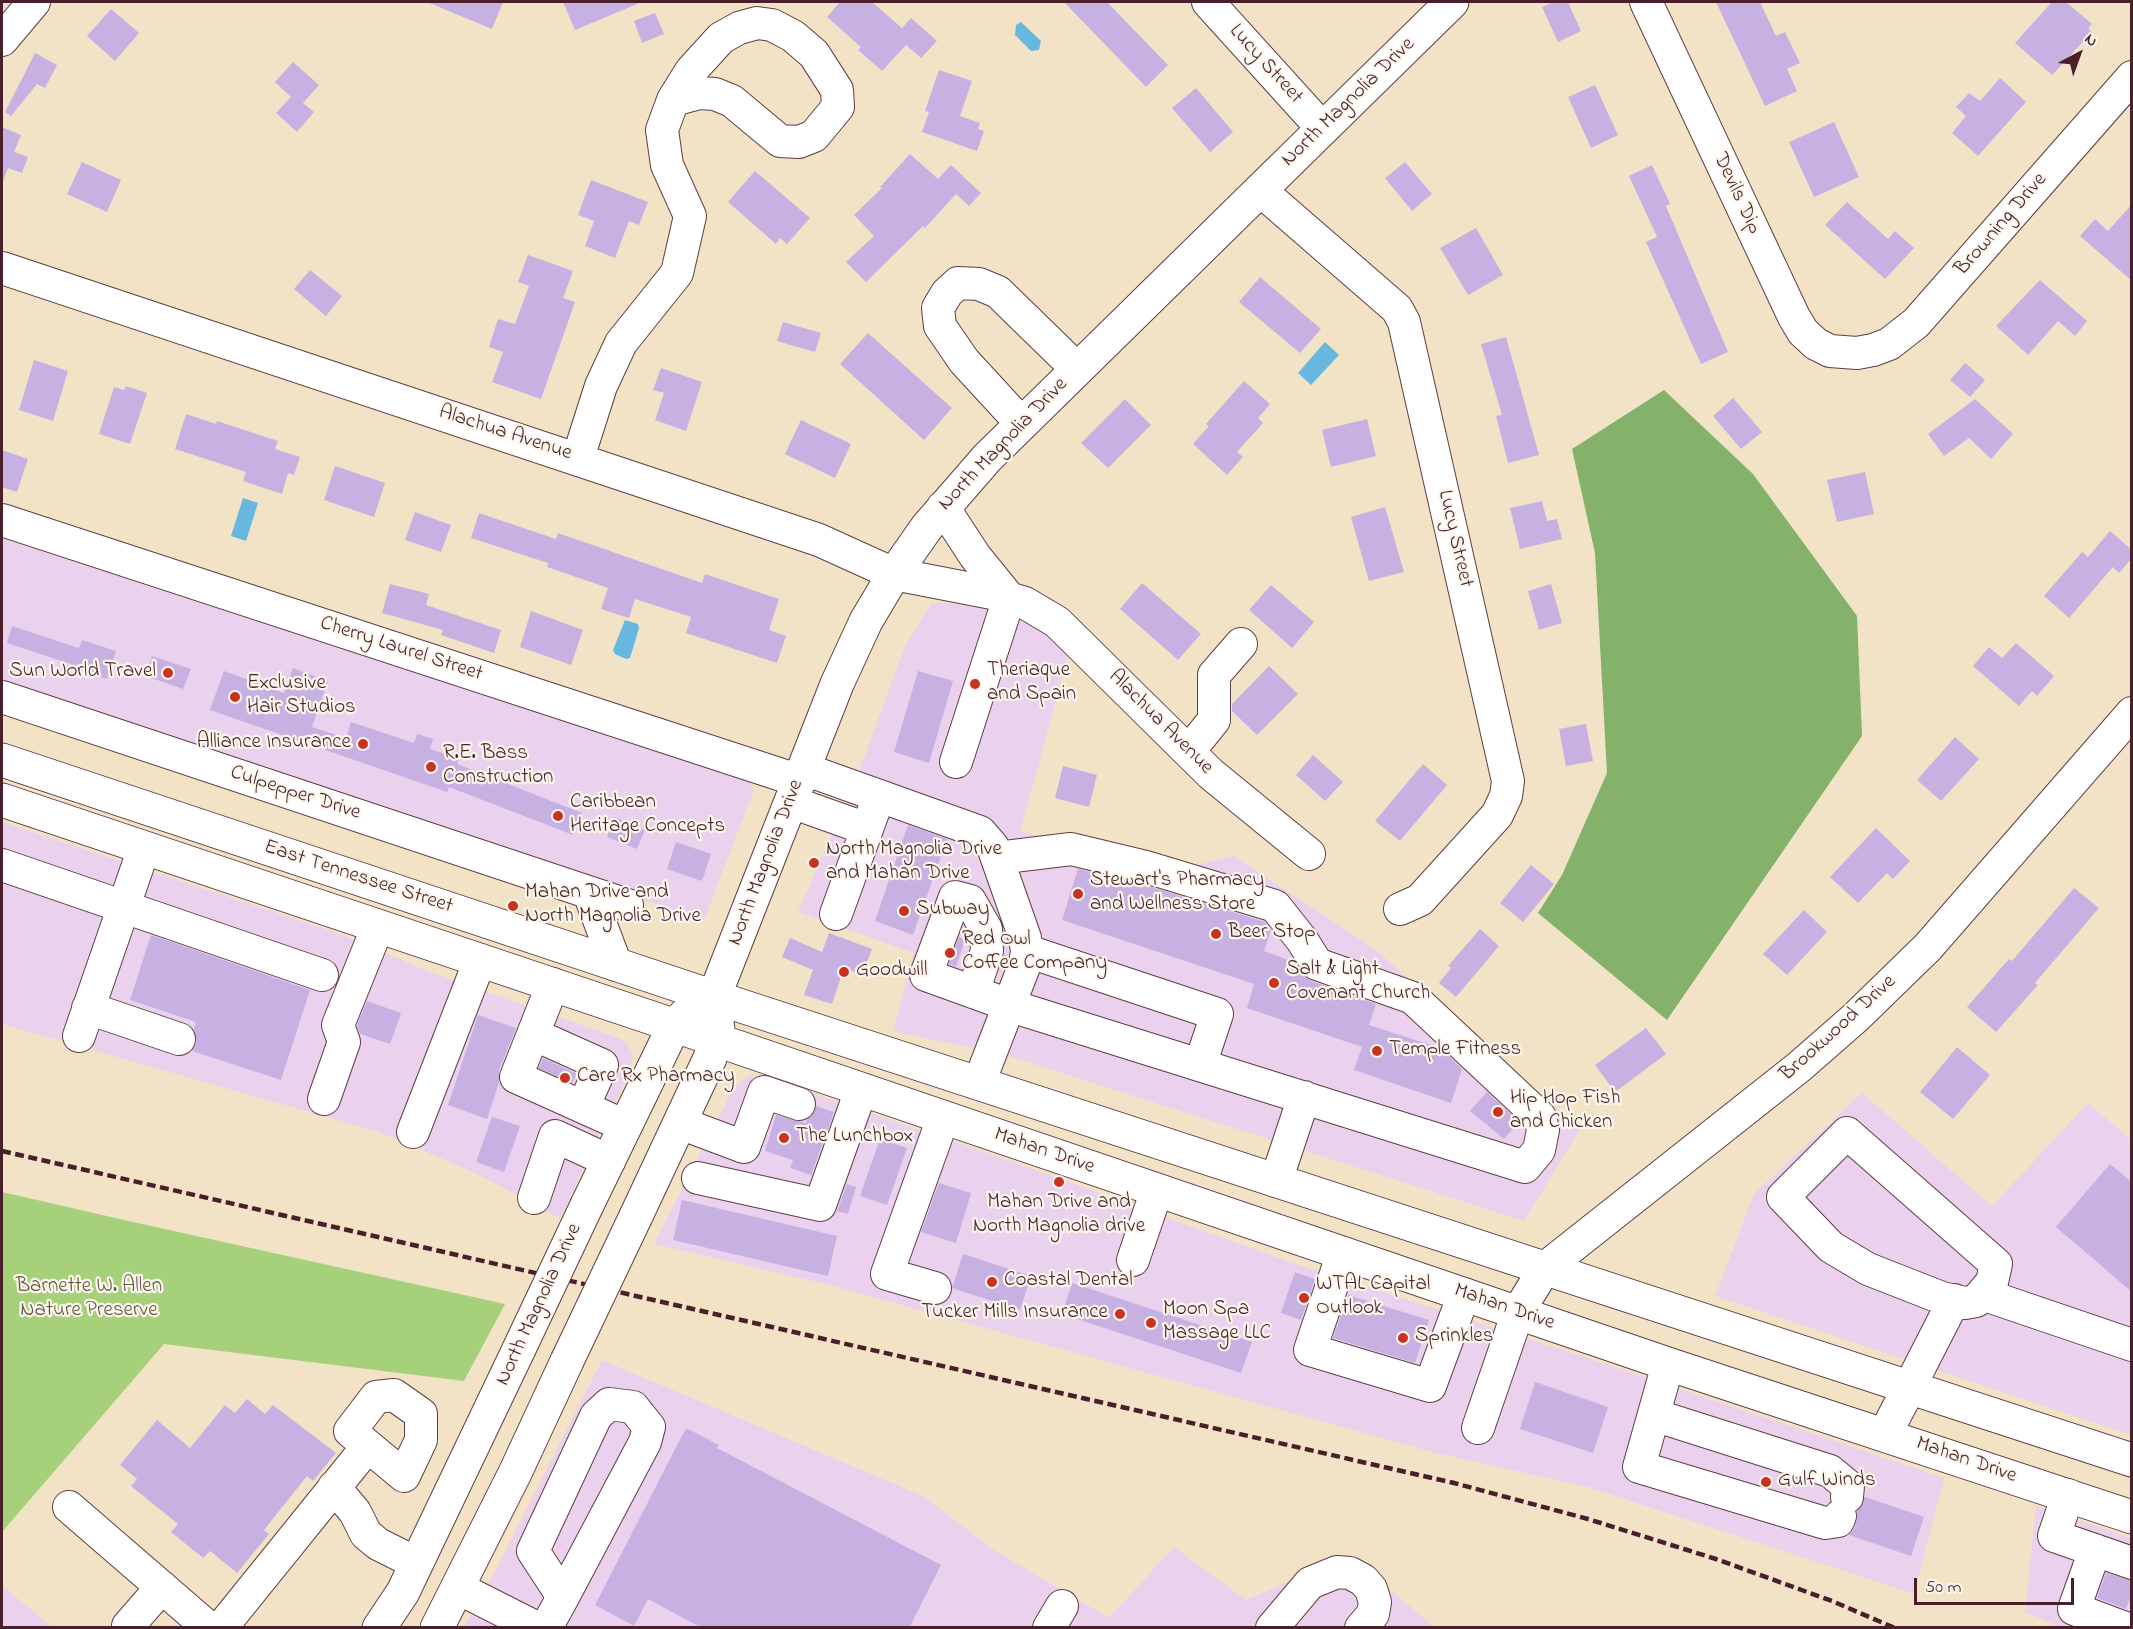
<!DOCTYPE html>
<html>
<head>
<meta charset="utf-8">
<style>
	body { margin:0 }
	#map { position:relative; width:2133px; height:1629px; overflow:hidden; background:#f2e3c7; font-family:"Indie Flower",sans-serif }
	canvas { display:block }
	.frame { position:absolute; inset:0; border:3px solid #4a1f2b; pointer-events:none }
	.north { position:absolute; left:2049px; top:24px; width:60px; height:60px; -webkit-text-stroke:4px #fbf7ec; paint-order:stroke; rotate:41deg; font-size:16px; font-weight:700; line-height:24px; text-align:center; color:#4a1f2b }
	.north::after { content:''; display:block; margin:auto; width:21px; height:27px; background:#4a1f2b; clip-path:polygon(50% 0,100% 100%,50% 72%,0 100%) }
	.scale { position:absolute; left:1914px; top:1578px; width:160px; height:27px; box-sizing:border-box; border:3px solid #4a1f2b; border-top:0; padding-left:8px; font-size:18px; line-height:21px; white-space:nowrap; color:#4a1f2b; -webkit-text-stroke:4px #fbf7ec; paint-order:stroke }
</style>
</head>
<body>
<div id="map">
<canvas width="2133" height="1629"></canvas>
<div class="frame"></div>
<div class="north">N</div>
<div class="scale">50 m</div>
</div>
<script>
const c = document.querySelector('canvas').getContext('2d');
c.lineJoin = 'round';
function fill(path, color) { c.fillStyle = color; c.fill(path, 'evenodd'); }
const toPath = rows => new Path2D(rows.map(r => 'M' + r).join(''));
function strokePath(path, color, width, dash) { c.strokeStyle = color; c.lineWidth = width; c.lineCap = dash ? 'butt' : 'round'; c.setLineDash(dash || []); c.stroke(path); }
function write(font, color, halo, rows, align = 'center') {
  c.font = font + ' "Indie Flower",sans-serif'; c.lineWidth = 4.5; c.setLineDash([]); c.textBaseline = 'middle'; c.strokeStyle = halo; c.fillStyle = color; for (const [text, x, y, turn = 0] of rows) {
    c.save(); c.translate(x, y); c.rotate((+turn || 0) * Math.PI / 180); c.textAlign = isNaN(turn) ? turn : align; if (halo) c.strokeText(text, 0, 0); c.fillText(text, 0, 0); c.restore();
  }
}
fill(toPath([
	[2,529,746,778,753,789,752,795,704,920,2,686],
	[932,603,985,604,1071,645,1020,832,1197,865,1234,856,1376,950,1580,1129,1524,1221,1009,1056,893,1031,914,953,798,912,859,772,905,646],
	[2,822,343,935,430,972,624,1040,632,1052,632,1067,560,1218,471,1171,379,1132,2,1024],
	[749,1076,766,1078,988,1153,1287,1261,1627,1371,1944,1478,1914,1594,1588,1487,1436,1453,830,1285,654,1244,734,1087],
	[1862,1093,1992,1206,2088,1103,2131,1140,2131,1435,1715,1296,1754,1194],
	[602,1360,923,1496,994,1550,1109,1618,1174,1547,1246,1600,1349,1555,1434,1627,463,1628,493,1575],
	[2036,1506,2131,1538,2131,1627,2060,1627,2025,1612],
	[2,1585,51,1627,2,1627]
]), '#ead1ed');
fill(toPath([
	[2,1192,133,1222,505,1304,464,1381,164,1344,2,1532]
]), '#a7d07b');
fill(toPath([
	[1664,390,1753,474,1857,616,1862,736,1667,1020,1538,913,1562,875,1607,773,1595,553,1572,449]
]), '#85b26b');
fill(toPath([
	[1021,22,1041,41,1039,50,1031,51,1015,35,1016,25],
	[1325,342,1339,355,1311,385,1298,373],
	[243,498,258,503,246,541,231,536],
	[625,620,638,624,639,628,630,658,626,659,615,654,613,650]
]), '#66b8e1');
fill(toPath([
	[427,2,503,2,492,29],
	[563,2,642,2,575,30],
	[840,2,872,2,902,28,911,18,937,41,921,58,906,45,882,71,858,50,861,47,827,17],
	[1064,2,1107,2,1168,65,1146,87],
	[1554,2,1568,2,1581,31,1558,42,1542,7],
	[1716,2,1760,2,1776,36,1785,32,1800,63,1787,69,1797,91,1765,106],
	[2052,2,2066,2,2092,24,2088,28,2092,32,2052,75,2015,43],
	[111,9,139,33,115,61,87,36],
	[655,13,664,34,642,43,634,21],
	[35,53,57,65,45,88,37,84,11,116,5,112],
	[293,62,319,85,303,103,314,112,297,132,276,113,291,97,275,82],
	[939,70,972,81,960,116,980,123,978,129,984,131,977,151,922,132,929,112,925,111],
	[2000,78,2026,102,1978,156,1952,133,1966,116,1956,107,1969,93,1980,101],
	[1595,85,1618,135,1591,148,1568,97],
	[1196,88,1233,132,1210,152,1172,108],
	[1834,122,1859,177,1814,197,1789,142],
	[2,127,21,135,14,152,28,157,22,173,8,168,3,181],
	[910,154,938,179,951,165,981,193,969,206,956,194,925,228,923,226,866,282,846,262,874,236,854,215,882,188,880,187],
	[82,162,121,180,107,212,67,194],
	[1405,162,1432,194,1412,211,1385,178],
	[1652,165,1670,204,1666,206,1728,352,1701,364,1646,242,1657,237,1629,176],
	[755,171,810,218,787,244,780,238,776,244,728,202],
	[591,180,648,202,639,225,629,221,615,258,585,246,594,221,578,215],
	[1847,202,1888,239,1895,231,1914,248,1885,279,1825,225],
	[2132,204,2132,281,2080,236,2095,219,2108,231],
	[1476,228,1503,275,1468,295,1440,248],
	[528,255,573,271,563,298,575,302,541,399,492,382,503,352,489,347,498,319,515,324,529,286,518,282],
	[310,270,342,296,326,316,294,289],
	[1260,277,1321,329,1300,353,1239,302],
	[2040,280,2087,321,2075,336,2058,321,2028,355,1996,326],
	[783,322,821,333,815,352,777,341],
	[868,333,952,408,924,440,840,364],
	[1506,337,1539,455,1508,463,1496,416,1502,415,1481,344],
	[34,360,68,371,53,421,19,410],
	[1965,363,1985,380,1970,397,1950,380],
	[661,368,702,382,686,431,655,420,664,393,653,390],
	[1244,381,1270,404,1258,418,1263,423,1237,452,1243,457,1227,475,1193,444,1209,426,1206,424],
	[126,386,147,393,130,444,99,434,114,387,124,390],
	[1733,398,1762,432,1741,449,1713,416],
	[1125,399,1151,425,1108,468,1081,443],
	[1975,399,2013,434,1991,459,1969,438,1944,456,1928,434],
	[186,414,216,424,217,421,278,441,275,449,300,457,294,475,288,473,282,494,243,481,246,472,175,449],
	[1367,419,1376,456,1331,467,1322,430],
	[801,420,851,444,835,478,785,454],
	[2,450,28,459,17,492,2,487],
	[335,466,385,483,374,517,324,500],
	[1865,472,1874,514,1837,522,1827,480],
	[1542,501,1547,521,1557,519,1562,539,1520,549,1510,508],
	[1385,507,1404,572,1369,581,1351,517],
	[415,512,451,525,441,552,405,540],
	[479,513,556,539,558,533,702,583,705,574,779,599,769,630,786,636,777,663,686,633,691,617,635,599,629,618,601,609,608,588,547,567,548,563,471,538],
	[2110,531,2132,550,2132,558,2119,573,2113,567,2069,618,2044,596,2082,552,2088,557],
	[1142,583,1201,634,1178,660,1120,609],
	[390,584,429,594,426,605,501,630,494,653,441,635,443,630,382,613],
	[1551,584,1562,623,1539,630,1528,591],
	[1271,585,1314,622,1292,648,1249,610],
	[531,611,583,630,571,665,520,647],
	[12,626,79,648,82,640,116,651,107,679,73,668,74,665,7,643],
	[2016,643,2054,676,2037,696,2032,691,2019,706,1973,666,1989,647,2002,658],
	[152,656,191,669,183,689,146,676],
	[1269,666,1298,694,1257,735,1232,711,1232,704],
	[293,668,328,681,312,727,346,738,351,722,414,743,417,734,433,739,430,749,459,759,457,764,582,813,573,835,449,787,447,792,210,710,224,671,284,693],
	[918,671,953,681,929,763,894,752],
	[1586,724,1593,761,1566,766,1559,729],
	[1955,737,1979,759,1941,801,1917,780],
	[1313,755,1343,782,1325,801,1296,775],
	[1423,764,1447,785,1400,841,1375,821],
	[1063,766,1097,775,1089,807,1055,798],
	[615,817,645,830,637,849,607,837],
	[908,825,947,839,913,935,875,921],
	[1876,828,1910,861,1893,879,1887,873,1858,903,1830,877],
	[676,842,711,854,702,881,667,869],
	[1531,865,1554,884,1523,922,1500,903],
	[1078,869,1141,884,1265,922,1271,930,1264,951,1294,962,1302,974,1311,981,1376,1004,1369,1025,1440,1048,1462,1069,1451,1103,1354,1070,1362,1047,1247,1008,1254,984,1062,920],
	[2074,888,2099,908,2035,983,2038,985,1996,1032,1967,1007,2009,959,2012,961],
	[1804,910,1827,932,1787,975,1763,954],
	[1480,929,1499,946,1456,997,1439,983,1451,968,1448,966],
	[829,933,872,949,862,975,844,968,832,1004,804,995,813,970,782,957,790,938,822,952],
	[151,935,310,990,281,1080,192,1051,196,1044,194,1029,196,1022,130,1000],
	[959,937,965,939,956,967,949,964],
	[367,1001,401,1013,390,1044,360,1034,357,1025],
	[478,1015,516,1028,499,1070,499,1082,487,1119,448,1105],
	[1646,1028,1666,1054,1615,1092,1595,1065],
	[1957,1047,1990,1075,1953,1119,1920,1092],
	[543,1058,577,1074,572,1083,539,1068],
	[1487,1092,1519,1122,1504,1139,1470,1111],
	[816,1106,834,1112,811,1175,790,1168,793,1160,765,1151,776,1115,805,1123],
	[492,1117,520,1126,504,1172,476,1162],
	[880,1139,907,1148,887,1205,860,1196],
	[2110,1164,2132,1182,2132,1292,2056,1227],
	[939,1183,971,1193,956,1243,921,1232],
	[847,1184,856,1187,848,1214,837,1211],
	[682,1200,837,1236,828,1276,673,1240],
	[963,1254,1031,1276,1020,1310,952,1288],
	[1295,1272,1315,1279,1301,1320,1281,1313],
	[1072,1283,1252,1342,1241,1373,1062,1314],
	[1348,1295,1429,1320,1415,1363,1333,1338],
	[1535,1382,1608,1407,1593,1453,1520,1429],
	[247,1399,265,1414,273,1405,336,1453,313,1481,307,1476,264,1530,269,1534,237,1573,210,1551,203,1558,171,1532,178,1524,131,1486,137,1479,120,1465,157,1420,190,1448,225,1405,235,1413],
	[686,1428,719,1445,717,1448,941,1565,909,1628,702,1628,648,1599,634,1626,595,1605],
	[1865,1497,1924,1517,1911,1556,1849,1535,1855,1528,1857,1511],
	[2106,1573,2132,1580,2132,1593,2126,1609,2097,1598]
]), '#c7b1e3');
const minor = toPath([
	[1208,2,1323,129],
	[1646,2,1794,317,1803,332,1816,344,1830,351,1857,353,1873,350,1889,344,1916,323,2132,77],
	[2,40,34,2],
	[1260,190,1397,309,1404,322,1508,781,1506,796,1497,815,1420,900,1400,909],
	[2,268,819,540,894,574,992,593,1025,603,1057,622,1211,774,1309,854],
	[1021,423,964,361,940,326,938,308,947,293,958,283,979,284,998,292,1077,369],
	[578,458,601,386,621,343,677,273,690,216,667,165,662,130,673,100,691,71,721,38,739,28,757,23,772,25,793,36,814,54,837,90,838,107,814,136,799,142,780,141,732,101,715,94,699,93,673,100],
	[943,507,975,556,1009,598],
	[2,520,800,781],
	[2,697,627,905],
	[1189,751,1214,720,1214,675,1241,644],
	[956,762,1009,598],
	[804,769,980,832,993,847,1025,938,1027,951,1025,964,979,1083],
	[791,802,867,829],
	[2,865,322,975],
	[589,893,616,965],
	[836,914,879,796],
	[1027,951,1217,1014,1200,1065],
	[553,984,516,1077,625,1126],
	[973,992,987,951,986,929,970,901,955,897,926,975,1009,1005,1027,1011,1525,1167,1539,1150,1543,1130,1540,1117,1413,998,1317,964,1302,940,1275,906,1146,867,1071,849,997,858],
	[88,1008,179,1039],
	[533,1034,602,1065,583,1107],
	[79,1036,144,848],
	[324,1099,344,1042,338,1025,378,926],
	[680,1123,744,1147,764,1092,799,1104],
	[413,1132,480,960],
	[1847,1133,1996,1264,1992,1282,1976,1301,1965,1303,1942,1298,1868,1269,1831,1247,1783,1197,1847,1133],
	[698,1178,820,1205,861,1090],
	[1276,1181,1304,1097],
	[534,1198,555,1136,609,1161],
	[1343,1253,1310,1350,1430,1386,1464,1294],
	[1133,1260,1157,1190],
	[935,1288,887,1274,943,1118],
	[1982,1294,2132,1345],
	[1668,1364,1639,1467,1825,1523,1838,1521,1840,1516],
	[1910,1386,1954,1300],
	[394,1395,421,1414,421,1440,404,1476,350,1431,376,1397,394,1395],
	[1654,1415,1830,1471,1848,1486,1847,1497],
	[1478,1428,1518,1312,1545,1268,1799,1067,1855,1018,1928,947,2132,713],
	[334,1487,355,1512,366,1534,378,1544,416,1563],
	[2068,1495,2054,1536,2132,1563],
	[69,1507,209,1628],
	[2095,1550,2074,1609,2125,1628],
	[458,1588,537,1628],
	[130,1628,128,1626,162,1587],
	[221,1628,368,1446],
	[546,1628,563,1597,645,1442,649,1427,633,1407,609,1404,596,1416,533,1551,563,1597],
	[1049,1628,1062,1606],
	[1272,1628,1310,1583,1337,1572,1350,1573,1363,1580,1371,1589,1375,1602,1373,1614,1361,1628]
]);
const major = toPath([
	[2,760,714,997,2132,1460],
	[2,800,652,1018,1668,1364,2132,1517],
	[587,1205,674,1026,689,1011],
	[636,1216,710,1058,718,1030,714,997,837,684,866,621,894,574,927,527,987,458,1452,2],
	[1885,1434,1910,1386],
	[379,1628,403,1592,519,1349],
	[437,1628,515,1473,567,1361]
]);
strokePath(minor, '#633c42', 34);
strokePath(major, '#633c42', 35);
strokePath(minor, '#fff', 32);
strokePath(major, '#fff', 33);
strokePath(toPath([
	[2,1151,1454,1483,1588,1519,1716,1559,1832,1601,1895,1628]
]), '#4a1f2b', 4.5, [9, 4.5]);
const majorBridge = toPath([
	[519,1349,587,1205],
	[567,1361,636,1216]
]);
strokePath(majorBridge, '#633c42', 35, []);
strokePath(majorBridge, '#fff', 33);
for (const [x, y, r, color] of [
	[168,673,6,"#c8321e"],
	[975,684,6,"#c8321e"],
	[235,697,6,"#c8321e"],
	[363,744,6,"#c8321e"],
	[431,767,6,"#c8321e"],
	[558,816,6,"#c8321e"],
	[814,863,6,"#c8321e"],
	[1078,894,6,"#c8321e"],
	[513,906,6,"#c8321e"],
	[904,911,6,"#c8321e"],
	[1216,934,6,"#c8321e"],
	[950,953,6,"#c8321e"],
	[844,972,6,"#c8321e"],
	[1274,983,6,"#c8321e"],
	[1377,1051,6,"#c8321e"],
	[565,1078,6,"#c8321e"],
	[1498,1112,6,"#c8321e"],
	[784,1138,6,"#c8321e"],
	[1059,1182,6,"#c8321e"],
	[992,1282,6,"#c8321e"],
	[1304,1298,6,"#c8321e"],
	[1120,1314,6,"#c8321e"],
	[1151,1323,6,"#c8321e"],
	[1403,1338,6,"#c8321e"],
	[1766,1482,6,"#c8321e"]
]) { const dot = new Path2D(); dot.arc(x, y, r, 0, 2 * Math.PI); c.fillStyle = color; c.fill(dot); strokePath(dot, '#fbf7ec', 2); }
write('21px', '#4a1f2b', '#fbf7ec', [
	["Lucy Street",1265,65,48],
	["North Magnolia Drive",1349,103,-44],
	["Devils Dip",1736,194,65],
	["Browning Drive",2002,225,-49],
	["Alachua Avenue",505,434,18],
	["North Magnolia Drive",1004,445,-46],
	["Lucy Street",1454,539,77],
	["Cherry Laurel Street",401,650,18],
	["Alachua Avenue",1160,723,45],
	["Culpepper Drive",295,794,18],
	["North Magnolia Drive",767,863,-69],
	["East Tennessee Street",358,878,18],
	["Brookwood Drive",1839,1029,-42],
	["Mahan Drive",1044,1152,19],
	["North Magnolia Drive",540,1305,-65],
	["Mahan Drive",1504,1308,19],
	["Mahan Drive",1966,1461,19]
]);
write('21px', '#4a1f2b', '#fbf7ec', [
	["Theriaque",987,672],
	["and Spain",987,696],
	["Sun World Travel",156,673,"right"],
	["Exclusive",247,685],
	["Hair Studios",247,709],
	["Alliance Insurance",351,744,"right"],
	["R.E. Bass",443,755],
	["Construction",443,779],
	["Caribbean",570,804],
	["Heritage Concepts",570,828],
	["North Magnolia Drive",826,851],
	["and Mahan Drive",826,875],
	["Stewart's Pharmacy",1090,882],
	["and Wellness Store",1090,906],
	["Mahan Drive and",525,894],
	["North Magnolia Drive",525,918],
	["Subway",916,911],
	["Beer Stop",1228,934],
	["Red Owl",962,941],
	["Coffee Company",962,965],
	["Salt & Light",1286,971],
	["Covenant Church",1286,995],
	["Goodwill",856,972],
	["Temple Fitness",1389,1051],
	["Care Rx Pharmacy",577,1078],
	["Hip Hop Fish",1510,1100],
	["and Chicken",1510,1124],
	["The Lunchbox",796,1138],
	["Mahan Drive and",1059,1204,"center"],
	["North Magnolia drive",1059,1228,"center"],
	["Coastal Dental",1004,1282],
	["WTAL Capital",1316,1286],
	["Outlook",1316,1310],
	["Moon Spa",1163,1311],
	["Massage LLC",1163,1335],
	["Tucker Mills Insurance",1108,1314,"right"],
	["Sprinkles",1415,1338],
	["Gulf Winds",1778,1482]
], 'left');
write('21px', '#665443', '#fbf7ec', [
	["Barnette W. Allen",89,1288],
	["Nature Preserve",89,1312]
]);
</script>
</body>
</html>
